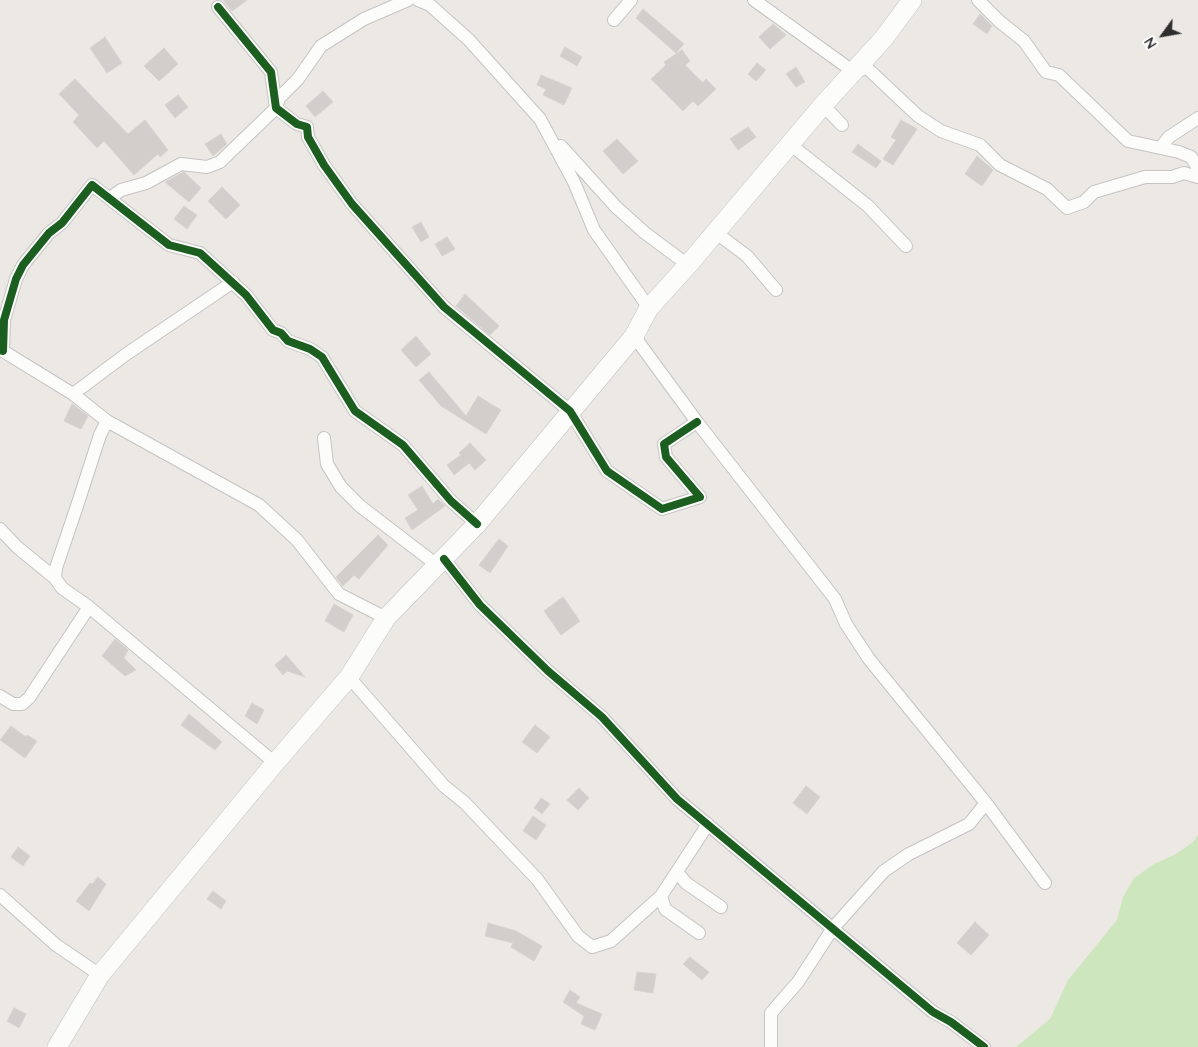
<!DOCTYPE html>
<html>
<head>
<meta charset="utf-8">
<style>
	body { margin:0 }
	#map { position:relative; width:1198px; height:1047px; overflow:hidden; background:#ece8e4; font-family:Quicksand,sans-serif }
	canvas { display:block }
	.north { position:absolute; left:1138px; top:10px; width:50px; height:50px; -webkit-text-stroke:4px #fff; paint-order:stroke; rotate:238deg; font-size:14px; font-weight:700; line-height:20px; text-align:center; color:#2e2e2e }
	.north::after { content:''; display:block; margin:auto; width:18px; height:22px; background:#2e2e2e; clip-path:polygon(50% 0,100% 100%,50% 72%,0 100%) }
</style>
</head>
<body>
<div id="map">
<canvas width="1198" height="1047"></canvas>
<div class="north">N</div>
</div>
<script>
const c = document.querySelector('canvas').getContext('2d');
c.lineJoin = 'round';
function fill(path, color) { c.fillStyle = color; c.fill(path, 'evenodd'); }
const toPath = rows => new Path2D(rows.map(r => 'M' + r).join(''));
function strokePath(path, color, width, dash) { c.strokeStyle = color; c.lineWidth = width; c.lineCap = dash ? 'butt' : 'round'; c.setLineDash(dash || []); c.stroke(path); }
fill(toPath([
	[1198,835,1198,1047,1016,1047,1050,1019,1068,980,1117,920,1123,897,1134,878,1154,864,1174,855,1192,843]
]), '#cee6be');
const building = toPath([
	[223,0,247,0,232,11,223,0],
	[643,9,684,44,676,53,636,18,643,9],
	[980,14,992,26,987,34,973,24,980,14],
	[773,24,786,35,770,49,759,37,773,24],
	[105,37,122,63,107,73,90,48,105,37],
	[565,47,582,57,577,66,560,56,565,47],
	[164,48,178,64,159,81,144,66,164,48],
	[682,50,690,61,685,65,703,83,706,79,716,89,698,106,693,101,683,111,651,79,666,65,664,62,682,50],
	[757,63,766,70,756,81,748,74,757,63],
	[796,67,805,82,796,87,786,74,796,67],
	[541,75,572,88,564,105,543,95,546,89,537,85,541,75],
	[75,79,128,134,145,120,168,150,160,157,158,154,134,175,104,141,97,148,73,122,79,115,59,94,75,79],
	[323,91,333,102,315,117,306,106,323,91],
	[178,95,188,107,175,118,165,105,178,95],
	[901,120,917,129,893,165,883,159,896,140,891,137,901,120],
	[748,127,756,137,738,150,730,139,748,127],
	[221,134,227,144,213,156,205,144,221,134],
	[617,139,638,161,623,174,603,151,617,139],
	[858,144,881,161,876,168,852,152,858,144],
	[977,156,993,170,982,186,965,174,977,156],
	[184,172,201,188,189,202,165,182,184,172],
	[222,187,240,205,226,219,208,201,222,187],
	[184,206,197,215,187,229,174,219,184,206],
	[421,222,429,237,421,242,412,227,421,222],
	[447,237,455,249,442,256,435,244,447,237],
	[465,294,499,326,490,335,456,306,465,294],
	[416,336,431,354,416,367,401,350,416,336],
	[429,372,466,416,478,396,501,410,486,434,441,406,419,380,429,372],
	[72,404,88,416,81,429,64,421,72,404],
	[470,443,486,460,475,470,469,463,454,475,447,465,461,455,459,453,470,443],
	[422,486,433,504,438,499,445,506,412,530,405,518,418,510,408,495,422,486],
	[378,535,388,545,359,579,354,575,343,586,336,577,378,535],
	[499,539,508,546,490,573,479,565,499,539],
	[563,597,580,621,561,635,544,611,563,597],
	[334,604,353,615,344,632,325,621,334,604],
	[115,639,128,650,124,658,136,670,125,676,102,656,115,639],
	[286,655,305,677,287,671,283,675,275,665,286,655],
	[252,703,264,710,257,724,245,716,252,703],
	[189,714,222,742,215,750,181,725,189,714],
	[535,725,550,737,537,753,522,742,535,725],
	[11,726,26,737,27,735,37,741,25,758,0,740,11,726],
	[806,786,820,797,807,814,793,803,806,786],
	[579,788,589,798,578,810,567,800,579,788],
	[541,798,550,804,542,814,534,808,541,798],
	[533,816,546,825,536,840,523,831,533,816],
	[18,847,30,856,23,866,11,857,18,847],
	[98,877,106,884,89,911,76,901,90,883,92,884,98,877],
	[213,891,226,901,221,909,207,899,213,891],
	[975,922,989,935,971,955,957,943,975,922],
	[488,923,516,931,542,946,534,961,511,947,513,943,485,936,488,923],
	[690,957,709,972,702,980,683,964,690,957],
	[637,972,656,974,653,993,634,990,637,972],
	[570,990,580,997,576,1003,602,1014,595,1030,581,1024,584,1016,563,1002,570,990],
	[14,1008,26,1014,19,1028,7,1021,14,1008]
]);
fill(building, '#d1cecb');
strokePath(building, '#d7d4d0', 1);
const minor = toPath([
	[418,0,430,5,469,40,540,119,574,182,594,230,649,308],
	[754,0,854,72,867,68,918,116,941,131,980,145,1000,165,1047,189,1067,208,1084,202,1094,192,1145,177,1172,177,1184,173,1198,177],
	[978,0,999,21,1024,41,1046,72,1059,75,1128,141,1179,152,1191,157,1198,168],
	[218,7,271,72,276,108,297,124,307,127,308,137,324,165,352,204,444,307,570,411,607,471,662,509,700,497,666,457,664,444,697,422],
	[614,20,631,0],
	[823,105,842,125],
	[791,145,868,206,906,246],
	[561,146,616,207,645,233,688,265],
	[1161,147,1169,137,1198,118],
	[110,198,121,190,146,183,181,164,207,167,220,162,276,108,279,98,298,79,321,46,364,19,408,0],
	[715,232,747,256,776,290],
	[634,336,697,422,835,599,846,624,869,659,986,803,1045,883],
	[0,350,3,351,4,320,16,279,23,265,49,233,62,223,92,185,169,245,200,253,246,295,273,330,281,333,288,341,310,349,322,357,355,411,403,445,451,501,477,524],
	[3,351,73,394,107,421,259,505,297,540,339,594,386,618],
	[73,394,125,355,233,282],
	[107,421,100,435,77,506,56,568,55,578,62,588,89,607,275,763],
	[324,438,327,464,341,487,360,506,437,565],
	[0,529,17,547,55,578],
	[444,559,480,605,548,671,602,717,677,799,933,1012,951,1022,984,1047],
	[349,677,444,786,465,803,537,879,578,936,592,947,611,941,661,896,708,824],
	[0,696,13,704,22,704,29,698,89,607],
	[677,872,686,883,721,907],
	[0,895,56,945,100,975],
	[661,896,665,909,699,933],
	[771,1047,771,1013,798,982,833,928,884,871,909,854,969,824,986,803]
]);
const secondary = toPath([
	[57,1047,100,975,275,763,349,677,386,618,477,524,634,336,649,308,688,265,823,105,884,38,912,0]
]);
strokePath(minor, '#c5c4c5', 14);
strokePath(secondary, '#c5c4c5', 20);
strokePath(minor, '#fcfcfb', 12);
strokePath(secondary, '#fcfcfb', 19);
strokePath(toPath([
	[218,7,271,72,276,108,297,124,307,127,308,137,324,165,352,204,444,307,570,411,607,471,662,509,700,497,666,457,664,444,697,422],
	[0,350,3,351,4,320,16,279,23,265,49,233,62,223,92,185,169,245,200,253,246,295,273,330,281,333,288,341,310,349,322,357,355,411,403,445,451,501,477,524],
	[444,559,480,605,548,671,602,717,677,799,933,1012,951,1022,984,1047]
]), '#1b5e20', 8);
</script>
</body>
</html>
